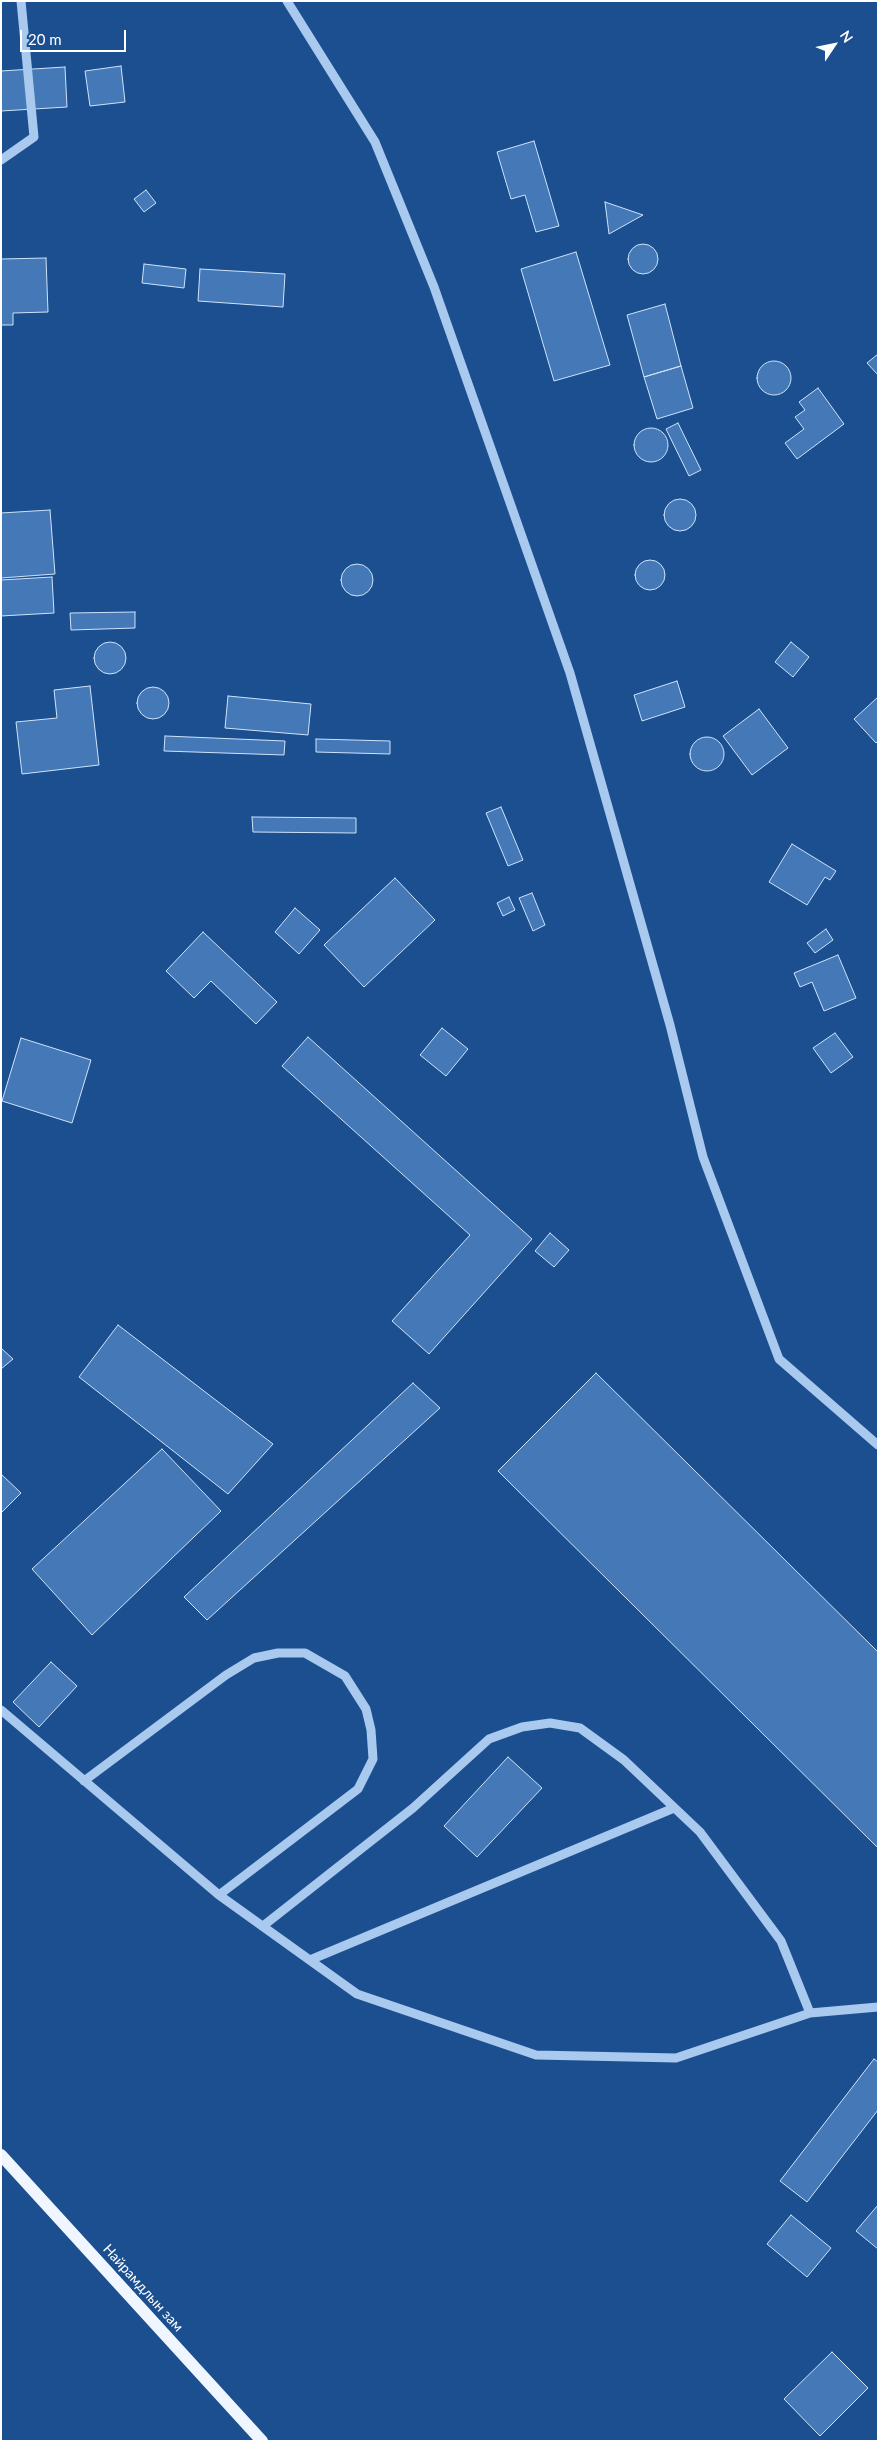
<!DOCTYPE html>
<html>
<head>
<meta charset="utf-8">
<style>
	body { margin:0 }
	#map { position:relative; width:879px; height:2442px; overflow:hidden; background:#1b4f8f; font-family:Lato,sans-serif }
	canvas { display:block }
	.frame { position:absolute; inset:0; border:2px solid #fff; pointer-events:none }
	.north { position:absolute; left:809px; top:20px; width:50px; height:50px; -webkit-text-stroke:4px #1b4f8f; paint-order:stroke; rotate:56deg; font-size:14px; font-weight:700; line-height:20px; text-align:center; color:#fff }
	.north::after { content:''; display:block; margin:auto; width:18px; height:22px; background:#fff; clip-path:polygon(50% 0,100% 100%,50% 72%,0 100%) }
	.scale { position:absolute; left:20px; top:30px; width:106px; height:22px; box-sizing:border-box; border:2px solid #fff; border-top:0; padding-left:6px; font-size:15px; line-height:18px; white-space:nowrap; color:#fff; -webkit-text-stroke:4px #1b4f8f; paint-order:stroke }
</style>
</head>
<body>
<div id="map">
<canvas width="879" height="2442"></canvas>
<div class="frame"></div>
<div class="north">N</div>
<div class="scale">20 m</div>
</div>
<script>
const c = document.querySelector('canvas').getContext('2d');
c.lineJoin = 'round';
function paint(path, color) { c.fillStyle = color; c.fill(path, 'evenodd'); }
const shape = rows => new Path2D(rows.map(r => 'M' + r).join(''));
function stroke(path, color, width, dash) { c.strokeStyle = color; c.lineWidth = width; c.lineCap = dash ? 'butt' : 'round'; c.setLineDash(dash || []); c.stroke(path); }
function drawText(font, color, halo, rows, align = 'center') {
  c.font = font + ' Lato,sans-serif'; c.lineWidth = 4.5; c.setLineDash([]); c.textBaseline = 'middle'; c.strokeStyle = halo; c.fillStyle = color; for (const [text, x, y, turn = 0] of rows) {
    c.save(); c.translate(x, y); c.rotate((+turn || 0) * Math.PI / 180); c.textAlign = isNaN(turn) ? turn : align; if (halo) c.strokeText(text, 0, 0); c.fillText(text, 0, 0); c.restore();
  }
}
const building = shape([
	[121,66,125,102,90,106,85,71,121,66],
	[65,67,67,107,1,111,1,71,65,67],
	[534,141,559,226,536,232,525,195,511,199,497,152,534,141],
	[146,190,156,203,144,212,134,199,146,190],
	[605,202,643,215,609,234,605,202],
	'628 259a15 15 0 1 1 30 0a15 15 0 1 1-30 0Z',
	[576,252,610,365,554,381,521,269,576,252],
	[46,258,48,312,13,313,13,325,1,325,1,259,46,258],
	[144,264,186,269,184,288,142,283,144,264],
	[200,269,285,274,283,307,198,301,200,269],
	[665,304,681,366,644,377,627,315,665,304],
	[878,354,878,375,867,363,878,354],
	'757 378a17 17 0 1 1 34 0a17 17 0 1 1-34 0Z',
	[681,366,693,408,657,419,644,377,681,366],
	[818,388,844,424,797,459,785,443,804,429,795,417,805,410,799,402,818,388],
	[678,423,701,470,689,476,666,429,678,423],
	'634 445a17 17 0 1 1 34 0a17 17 0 1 1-34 0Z',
	'664 515a16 16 0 1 1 32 0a16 16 0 1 1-32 0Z',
	[50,510,55,574,1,578,1,513,50,510],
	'635 575a15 15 0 1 1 30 0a15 15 0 1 1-30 0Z',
	'341 580a16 16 0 1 1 32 0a16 16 0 1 1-32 0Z',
	[52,577,54,613,1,616,1,580,52,577],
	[135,612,135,628,71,630,70,613,135,612],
	'94 658a16 16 0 1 1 32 0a16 16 0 1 1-32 0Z',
	[791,642,809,657,793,677,775,662,791,642],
	[677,681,685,707,642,721,634,695,677,681],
	[90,686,99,765,22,774,16,722,57,718,54,690,90,686],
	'137 703a16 16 0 1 1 32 0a16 16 0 1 1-32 0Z',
	[228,696,311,704,308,735,225,728,228,696],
	[878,697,878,741,876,743,854,719,878,697],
	[759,709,788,748,752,775,723,736,759,709],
	[165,736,285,741,284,755,164,751,165,736],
	'690 754a17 17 0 1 1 34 0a17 17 0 1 1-34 0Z',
	[316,739,390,741,390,754,316,752,316,739],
	[501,807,523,860,508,866,486,813,501,807],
	[252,817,356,818,356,833,253,832,252,817],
	[792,844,836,871,830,880,825,877,807,905,769,882,792,844],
	[395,878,435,920,364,987,324,945,395,878],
	[532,893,545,925,533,931,519,898,532,893],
	[509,897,515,910,503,916,497,903,509,897],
	[295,908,320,930,299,954,275,932,295,908],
	[826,929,833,940,815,953,807,943,826,929],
	[203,932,277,1002,256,1024,211,981,194,998,166,971,203,932],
	[838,955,856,998,824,1011,812,982,800,987,794,973,838,955],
	[442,1028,468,1049,446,1076,420,1055,442,1028],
	[835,1033,853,1057,831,1073,813,1048,835,1033],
	[308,1037,532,1239,429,1354,392,1321,470,1235,282,1066,308,1037],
	[21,1038,91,1060,72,1123,2,1101,21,1038],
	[550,1233,569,1250,554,1267,535,1251,550,1233],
	[118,1325,273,1444,228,1494,79,1377,118,1325],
	[1,1348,13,1359,1,1369,1,1348],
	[596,1373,878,1652,878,1848,498,1471,596,1373],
	[413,1383,440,1408,207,1620,184,1597,413,1383],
	[162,1449,221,1511,92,1635,32,1569,162,1449],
	[1,1474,21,1493,1,1513,1,1474],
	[51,1662,77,1686,39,1727,13,1702,51,1662],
	[508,1757,542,1788,477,1857,444,1826,508,1757],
	[874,2059,878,2062,878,2110,807,2202,780,2181,874,2059],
	[878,2205,878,2249,856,2231,878,2205],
	[791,2215,831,2248,807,2277,767,2244,791,2215],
	[832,2352,868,2388,820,2436,784,2399,832,2352]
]);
const minor = shape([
	[287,1,375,142,434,287,570,673,670,1025,703,1157,779,1359,878,1445],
	[1,160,34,137,21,1],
	[1,1710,219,1895,357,1994,536,2055,676,2058,810,2013,878,2007],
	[84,1781,226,1675,254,1658,278,1653,305,1653,345,1676,366,1709,371,1730,373,1759,358,1789,219,1895],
	[263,1926,413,1808,489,1739,522,1727,550,1723,580,1728,624,1760,700,1832,781,1941,810,2013],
	[310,1960,674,1808]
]);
const major = shape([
	[1,2155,262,2441]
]);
const streetNames = [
	["Найрамдлын зам",143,2288,48]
];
paint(building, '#4478b7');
stroke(building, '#cfe3fa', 1);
stroke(minor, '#a9c9ee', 9);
stroke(major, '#f0f6ff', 12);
drawText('14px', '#fff', '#1b4f8f', streetNames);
</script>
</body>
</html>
